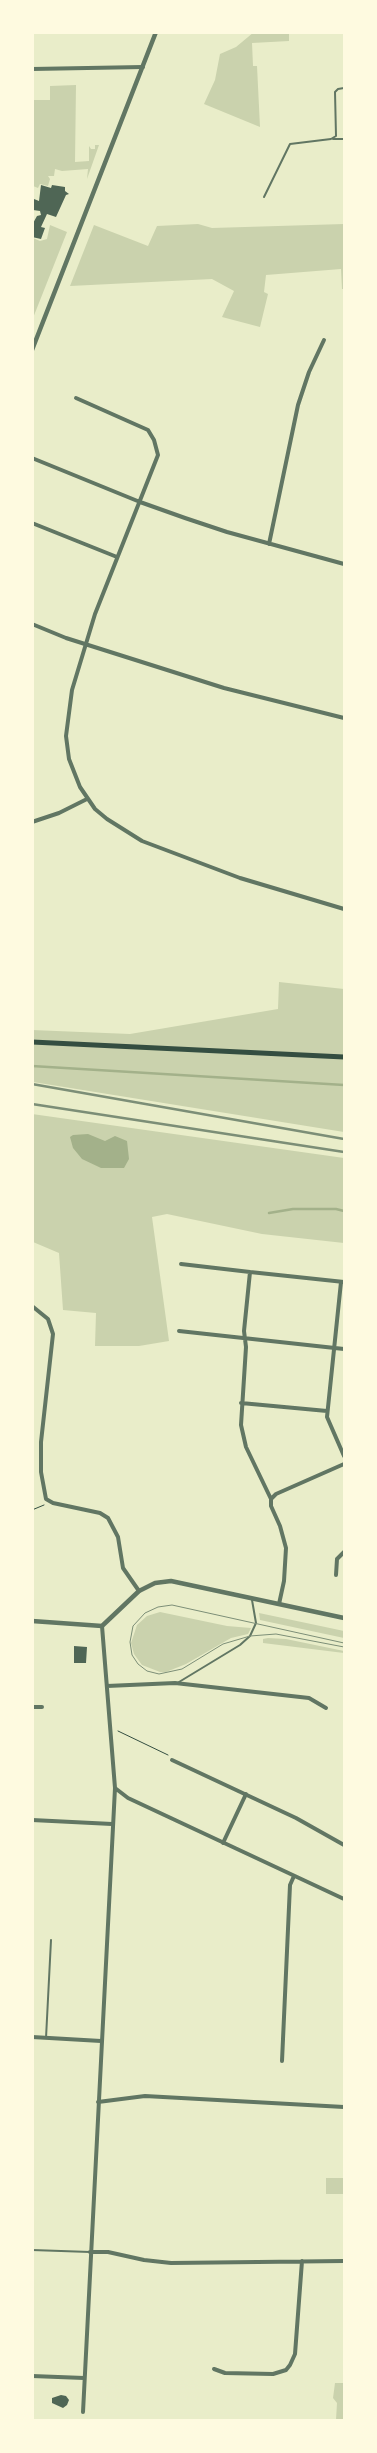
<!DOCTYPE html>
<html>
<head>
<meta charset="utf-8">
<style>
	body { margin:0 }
	#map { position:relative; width:377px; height:2453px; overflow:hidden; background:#e9edc9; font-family:"Golos Text",sans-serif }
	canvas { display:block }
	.frame { position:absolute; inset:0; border:34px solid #fefae0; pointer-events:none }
</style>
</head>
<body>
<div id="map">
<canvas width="377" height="2453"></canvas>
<div class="frame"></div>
</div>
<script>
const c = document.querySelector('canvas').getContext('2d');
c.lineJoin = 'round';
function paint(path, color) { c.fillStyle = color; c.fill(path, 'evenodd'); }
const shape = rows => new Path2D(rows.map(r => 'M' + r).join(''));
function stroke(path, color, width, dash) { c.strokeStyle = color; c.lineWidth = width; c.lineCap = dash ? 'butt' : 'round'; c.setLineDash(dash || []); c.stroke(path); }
const green = shape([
	[254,32,289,33,289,41,252,43,253,66,257,66,260,127,204,104,215,80,220,54,236,47],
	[76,85,75,162,89,161,89,146,91,149,95,149,95,145,99,145,87,179,88,169,62,171,55,169,54,176,48,176,50,179,48,186,40,184,38,188,33,186,33,100,50,100,50,86],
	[198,224,212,228,344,224,344,289,342,289,341,269,266,275,264,292,268,294,260,327,222,317,234,291,212,279,70,286,94,225,148,246,157,226],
	[50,225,67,232,33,318,33,238,40,241,47,239],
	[279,982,344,989,344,1132,33,1082,32,1030,130,1034,278,1009],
	[32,1114,344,1158,344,1243,262,1234,167,1214,152,1217,169,1341,139,1346,95,1346,96,1313,63,1310,59,1253,33,1242],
	[160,1612,227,1626,251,1628,248,1634,231,1638,186,1664,166,1672,160,1672,142,1665,134,1654,131,1643,137,1625,147,1616],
	[259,1613,344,1631,344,1638,260,1620],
	[268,1638,286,1639,344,1651,344,1653,263,1643,263,1639],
	[326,2178,344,2178,344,2194,326,2194],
	[335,2383,344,2383,343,2420,336,2420,337,2403,333,2398]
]);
const water = shape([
	[88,1134,105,1141,115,1136,127,1141,129,1159,124,1168,101,1168,82,1159,73,1148,70,1137,73,1135]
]);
const stream = shape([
	[32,1066,344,1085],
	[269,1213,293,1209,336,1209,344,1211]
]);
const building = shape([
	[41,185,51,188,52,185,65,187,65,191,69,194,66,195,56,217,47,214,41,227,45,228,41,239,32,237,32,225,37,216,41,215,40,211,33,210,34,199,39,201],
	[74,1646,87,1647,86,1663,74,1663],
	[61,2395,66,2396,69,2400,67,2405,63,2408,52,2403,52,2398]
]);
const path = shape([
	[32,1510,44,1505],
	[118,1731,168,1755]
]);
const service = shape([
	[333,139,344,139],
	[264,197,290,144,331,139,336,136,335,92,338,89,344,88],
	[179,1682,240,1645,250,1636,256,1623,252,1600],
	[46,2038,51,1940],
	[32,2250,90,2252]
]);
const minor = shape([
	[32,69,143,67],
	[76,398,148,430,154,440,158,455,95,614,72,690,66,736,69,759,80,787,95,809,107,819,142,841,240,878,344,909],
	[32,458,140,502,185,518,227,532,344,564],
	[32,523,117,557],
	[269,544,298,405,309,372,324,340],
	[32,624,66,638,224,688,344,718],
	[32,822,59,813,87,799],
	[181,1264,250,1272],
	[341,1282,327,1417,344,1456],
	[32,1306,48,1319,53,1334,41,1442,41,1472,46,1499,53,1503,100,1513,108,1518,118,1537,123,1568,139,1591],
	[179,1331,344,1349],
	[241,1403,327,1411],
	[271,1499,246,1447,241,1425,246,1347,244,1331,250,1272,344,1282],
	[336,1575,337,1559,344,1552],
	[279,1604,284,1581,286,1548,280,1526,271,1506,271,1499,276,1494,344,1464],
	[107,1686,175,1683,309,1698,326,1708],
	[32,1707,42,1707],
	[172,1760,296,1818,344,1845],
	[115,1788,128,1798,344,1899],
	[32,1820,112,1824],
	[223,1843,246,1794],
	[32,2037,101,2041],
	[282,2061,290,1885,294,1876],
	[98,2102,145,2096,344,2107],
	[90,2252,108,2252,144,2260,171,2263,344,2261],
	[214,2369,225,2373,273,2374,286,2370,290,2365,295,2354,302,2261],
	[32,2376,84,2378],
	[83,2412,115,1788,102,1626]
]);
const tertiary = shape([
	[32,350,156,32],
	[32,1621,102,1626,139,1591,155,1583,171,1581,344,1618]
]);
const secondary = shape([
	[32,1042,344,1057]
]);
const tram = shape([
	[344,1643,172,1605,158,1607,145,1613,133,1626,130,1642,132,1655,138,1664,147,1671,159,1674,182,1669,223,1644,250,1636,276,1634,344,1647]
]);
const rail = shape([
	[32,1084,344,1139],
	[32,1104,344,1152]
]);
paint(green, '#cad2ad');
paint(water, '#a3b18a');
stroke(stream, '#a3b18a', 2.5);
paint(building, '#4f6655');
stroke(path, '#344e41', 1);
stroke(service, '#617663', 2);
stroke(minor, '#617663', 4);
stroke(tertiary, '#617663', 4.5);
stroke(secondary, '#344e41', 5);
stroke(tram, '#7c8e77', 1);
stroke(rail, '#7c8e77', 2.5);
</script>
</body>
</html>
